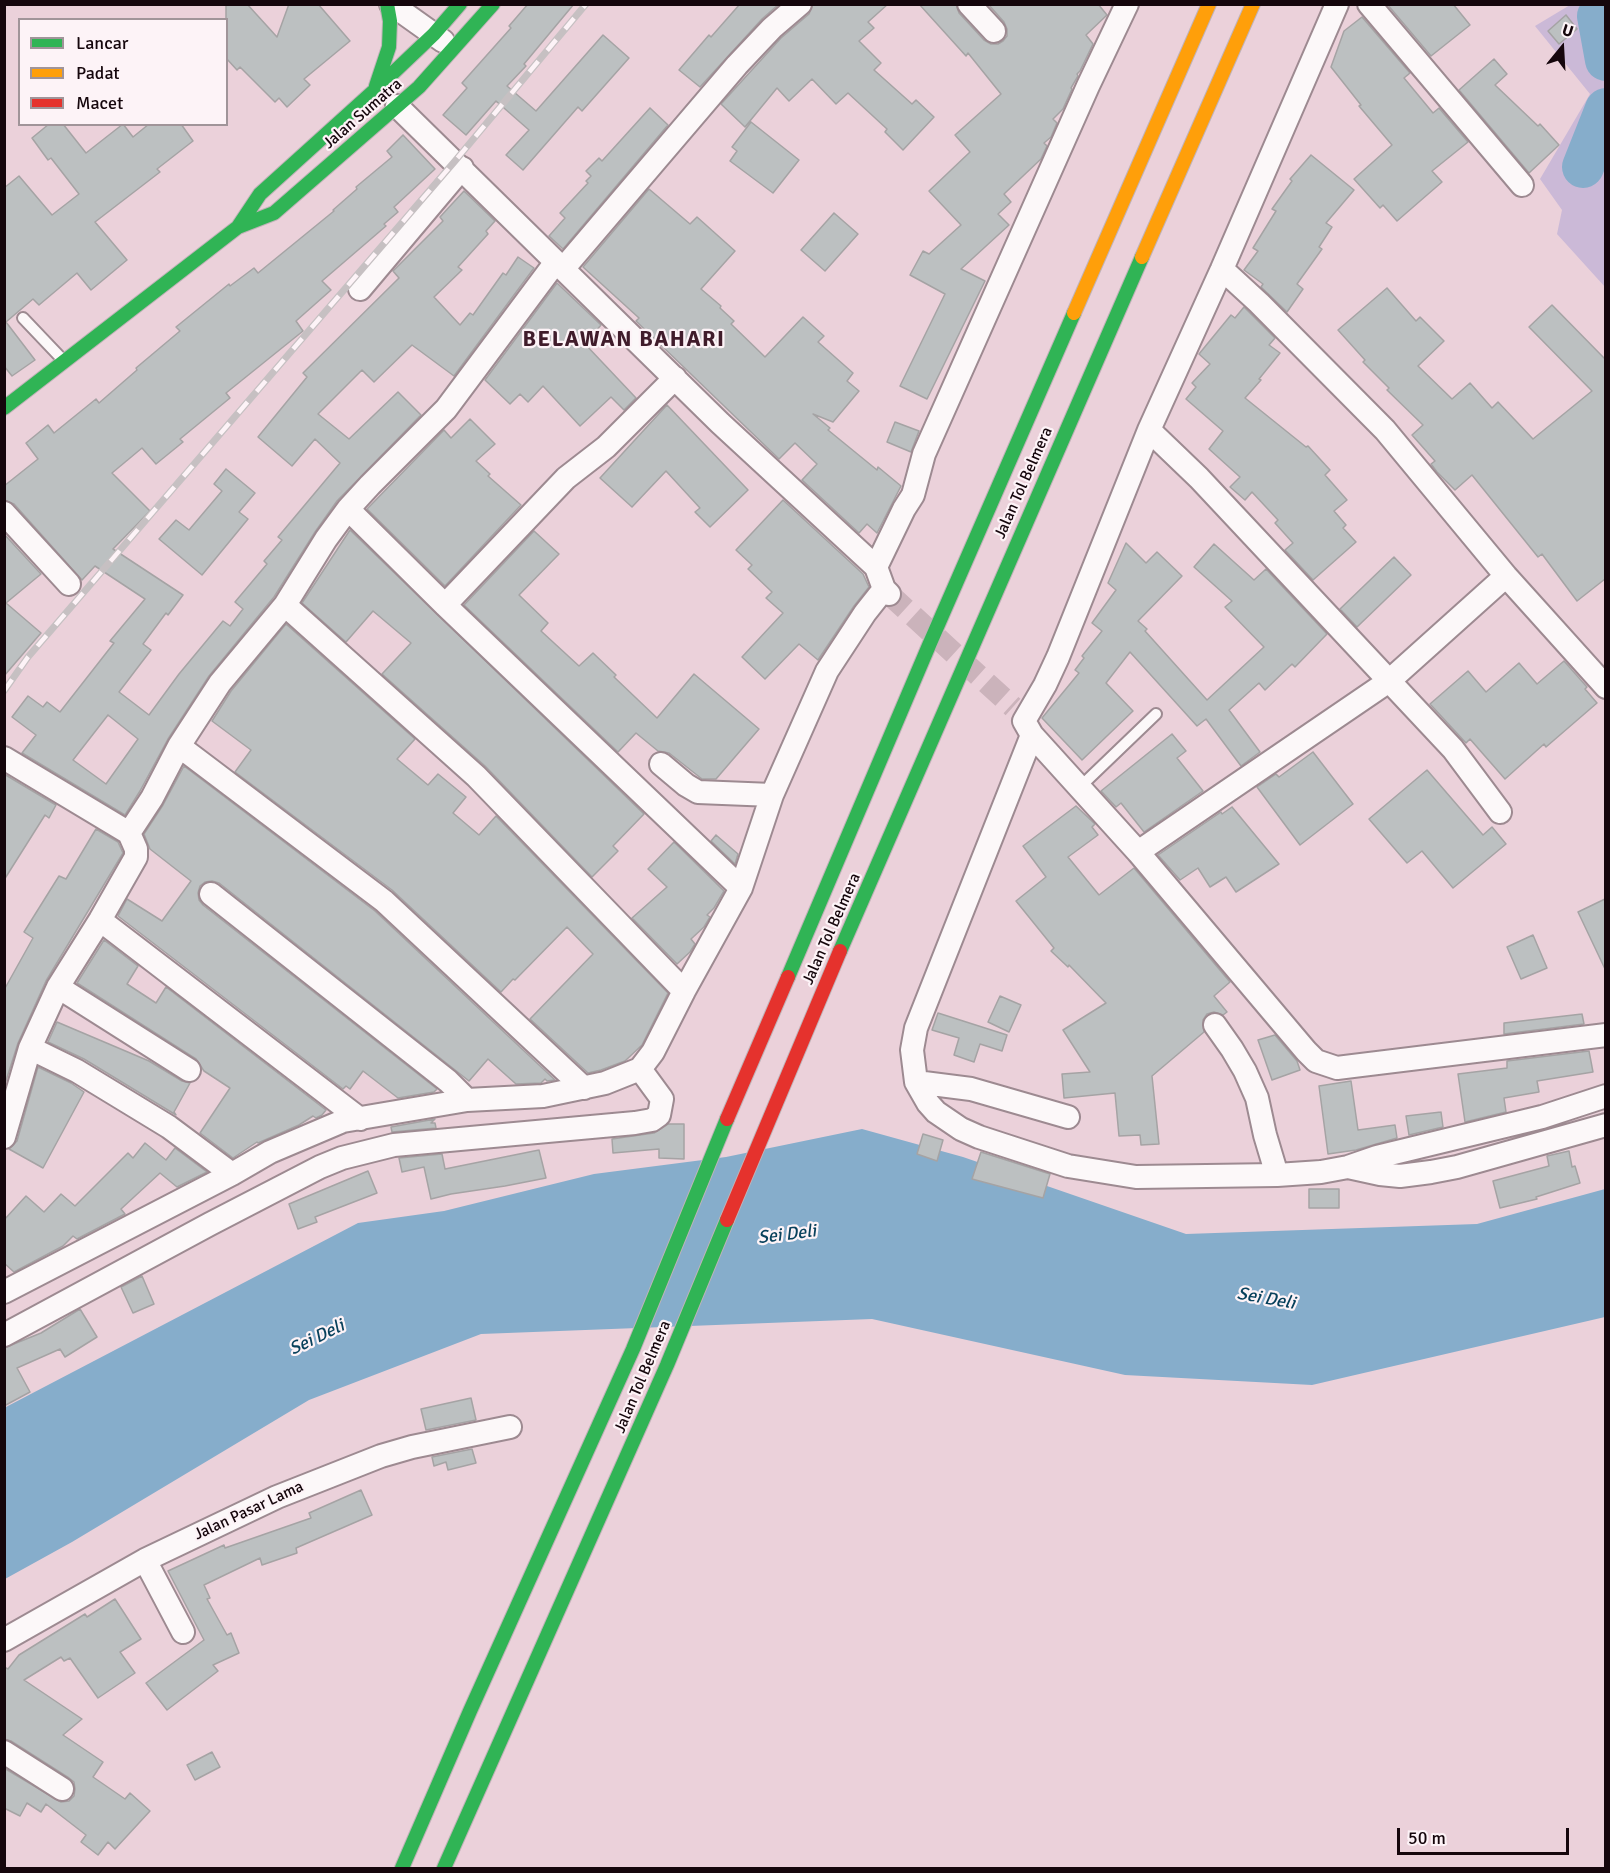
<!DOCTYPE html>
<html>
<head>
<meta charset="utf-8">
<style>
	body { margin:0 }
	#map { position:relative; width:1610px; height:1873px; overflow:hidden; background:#ebd1da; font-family:Signika,sans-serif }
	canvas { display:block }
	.frame { position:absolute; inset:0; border:6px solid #15060c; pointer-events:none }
	.legend { position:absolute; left:18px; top:18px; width:210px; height:108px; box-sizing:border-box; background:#fdf3f7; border:2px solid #a09499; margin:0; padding:8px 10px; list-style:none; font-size:18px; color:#15060c }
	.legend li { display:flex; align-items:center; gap:12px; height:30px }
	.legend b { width:30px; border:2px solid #a09499 }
	.north { position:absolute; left:1532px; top:18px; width:60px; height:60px; -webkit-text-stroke:4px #fdf3f7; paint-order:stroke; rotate:18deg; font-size:16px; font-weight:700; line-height:24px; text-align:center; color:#15060c }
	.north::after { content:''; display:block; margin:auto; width:21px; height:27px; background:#15060c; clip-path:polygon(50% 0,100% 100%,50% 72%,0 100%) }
	.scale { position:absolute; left:1397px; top:1828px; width:172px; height:27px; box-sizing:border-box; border:3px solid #15060c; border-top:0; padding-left:8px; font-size:18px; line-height:21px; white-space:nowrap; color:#15060c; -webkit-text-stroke:4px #fdf3f7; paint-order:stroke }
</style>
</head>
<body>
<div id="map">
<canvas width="1610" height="1873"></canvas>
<div class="frame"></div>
<ul class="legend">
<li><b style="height:8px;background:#30b455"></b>Lancar</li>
<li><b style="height:8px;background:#ff9f0a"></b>Padat</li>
<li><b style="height:8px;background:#e5322d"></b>Macet</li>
</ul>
<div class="north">U</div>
<div class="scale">50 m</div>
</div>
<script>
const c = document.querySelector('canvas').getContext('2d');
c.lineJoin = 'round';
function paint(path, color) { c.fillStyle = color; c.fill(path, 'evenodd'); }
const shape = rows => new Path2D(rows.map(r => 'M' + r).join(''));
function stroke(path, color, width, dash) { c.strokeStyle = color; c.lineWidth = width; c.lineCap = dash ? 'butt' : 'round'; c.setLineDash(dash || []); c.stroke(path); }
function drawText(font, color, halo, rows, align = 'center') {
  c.font = font + ' Signika,sans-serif'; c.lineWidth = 4.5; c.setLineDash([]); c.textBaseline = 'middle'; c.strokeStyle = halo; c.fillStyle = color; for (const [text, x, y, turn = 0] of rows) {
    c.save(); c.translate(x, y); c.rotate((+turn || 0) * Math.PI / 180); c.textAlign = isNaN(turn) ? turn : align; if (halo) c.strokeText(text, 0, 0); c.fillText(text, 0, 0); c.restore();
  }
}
const green = shape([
	[1570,5,1605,5,1605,287,1557,234,1562,210,1540,179,1590,94,1535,26]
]);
const water = shape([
	[862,1129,963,1157,1186,1234,1477,1224,1605,1189,1605,1317,1312,1385,1125,1375,872,1319,481,1334,309,1400,72,1542,5,1579,4,1408,358,1223,444,1211,594,1174,726,1157]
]);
const river = shape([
	[1606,11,1598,16,1606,60],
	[1583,167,1606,109]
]);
const building = shape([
	[226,4,247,4,277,37,289,4,318,4,350,41,304,79,310,85,287,107,279,98,275,102,240,67,237,70,226,58,226,4],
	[528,4,574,4,524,64,526,66,507,86,536,111,603,35,629,58,582,111,578,107,523,170,506,155,529,130,496,101,466,135,443,115,467,88,462,83,511,28,509,26,528,4],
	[740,4,779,4,762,19,700,87,679,70,709,35,711,37,740,4],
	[813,4,888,4,868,22,874,28,859,41,881,63,874,70,912,104,916,100,934,117,903,150,885,132,887,129,848,93,836,104,812,79,789,101,777,88,745,127,721,104,781,38,809,14,813,4],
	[919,4,956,4,959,13,984,40,991,44,998,44,1003,41,1007,36,1007,29,1004,22,988,4,1098,4,1107,15,1086,35,1093,44,1080,71,1077,74,1078,76,1071,88,1072,89,1063,109,1053,119,1057,123,1051,137,1044,143,1047,146,1041,159,1004,194,1011,202,998,214,1009,225,961,269,985,281,927,399,900,386,945,294,910,275,923,251,929,254,961,225,929,191,970,152,955,135,1001,94,968,53,966,56,919,4],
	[1387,4,1453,4,1470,25,1431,56,1387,4],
	[1566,15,1577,29,1559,44,1548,31,1566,15],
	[1362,17,1410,73,1404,78,1433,113,1439,108,1468,142,1432,171,1442,182,1397,221,1383,205,1380,208,1354,179,1392,145,1359,106,1361,105,1331,67,1344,31,1362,17],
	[1494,59,1507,74,1495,85,1538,126,1540,124,1559,145,1529,173,1459,90,1494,59],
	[650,108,668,125,563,249,549,236,565,218,560,213,588,183,586,181,591,176,586,171,599,158,602,161,650,108],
	[751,122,799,160,773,193,730,161,737,151,732,147,751,122],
	[49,124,63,124,86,153,123,124,133,137,149,124,181,124,193,141,157,169,160,172,95,222,127,260,91,290,77,273,39,305,33,299,6,322,35,360,12,376,4,366,4,188,19,176,52,215,79,194,51,158,48,160,32,138,49,124],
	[403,135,435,169,394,207,398,212,384,224,386,226,322,281,331,290,296,321,303,331,226,393,230,398,180,439,183,442,156,464,142,448,112,473,150,511,113,549,183,595,168,615,166,613,143,644,151,650,119,692,149,715,179,674,223,621,230,626,243,609,235,602,267,564,264,561,282,540,278,537,340,463,315,439,292,466,258,437,307,377,303,373,399,278,393,271,443,221,440,217,464,191,495,221,486,231,488,234,458,267,462,270,434,297,460,325,470,313,473,315,503,273,506,275,518,257,534,268,454,376,412,345,374,382,362,370,318,414,349,439,398,392,421,415,337,501,315,532,274,597,209,676,168,739,140,791,125,815,22,753,36,735,12,717,28,696,43,707,47,702,60,712,114,643,110,641,145,599,95,566,82,580,14,504,4,500,4,486,38,459,26,443,48,425,54,433,96,399,99,403,137,370,136,368,180,331,176,327,229,284,230,286,254,268,258,273,334,211,333,210,357,189,356,187,392,157,387,151,403,135],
	[108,715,138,739,106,784,73,760,108,715],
	[1311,155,1354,190,1326,223,1332,227,1319,247,1322,249,1297,284,1303,289,1287,312,1261,287,1263,284,1244,270,1258,251,1253,248,1276,211,1272,209,1292,181,1290,179,1311,155],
	[649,189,690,224,697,217,735,251,701,289,721,306,720,308,734,321,731,324,765,357,803,317,824,336,818,342,853,373,847,381,859,391,833,422,813,414,830,428,828,430,877,470,878,467,901,486,877,533,867,524,859,533,802,480,817,464,795,443,779,459,636,321,639,318,583,267,649,189],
	[834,213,858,234,825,271,801,250,834,213],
	[557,283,601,325,585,344,636,398,624,410,611,397,580,426,543,386,528,402,520,394,510,404,485,380,557,283],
	[1387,288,1416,321,1420,317,1444,341,1418,366,1452,399,1470,383,1492,408,1498,402,1533,439,1592,391,1529,327,1552,305,1605,359,1605,579,1577,601,1542,554,1538,557,1472,475,1455,490,1437,472,1431,464,1435,461,1412,435,1423,425,1387,390,1389,388,1363,362,1365,360,1338,330,1387,288],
	[1244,307,1275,338,1269,345,1280,353,1259,379,1261,380,1245,398,1306,447,1308,446,1330,470,1325,475,1347,500,1334,511,1346,525,1343,528,1356,542,1313,580,1285,550,1293,543,1275,523,1278,520,1252,492,1245,500,1230,487,1240,477,1209,449,1223,431,1186,399,1196,387,1192,383,1210,364,1199,354,1231,315,1235,318,1244,307],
	[667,405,748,490,710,527,695,512,700,508,666,471,632,507,600,478,667,405],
	[470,419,495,444,476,461,490,474,488,476,521,505,445,586,367,509,444,430,451,438,470,419],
	[895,422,919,431,911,452,887,442,895,422],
	[226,469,255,493,239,512,248,519,202,575,159,539,176,520,189,530,222,491,214,484,226,469],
	[783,500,863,574,869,587,854,606,818,660,799,644,765,679,742,657,783,613,766,598,772,592,748,569,752,565,736,550,783,500],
	[350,530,644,814,613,846,618,851,592,877,485,766,382,674,411,643,373,611,346,642,302,603,350,530],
	[534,531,559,554,519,595,548,623,541,631,579,666,593,653,616,675,614,677,657,718,694,674,759,729,716,779,702,779,669,753,658,751,636,733,618,752,464,605,534,531],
	[4,534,41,574,6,603,41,633,4,676,4,534],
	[1126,543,1146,563,1157,552,1182,576,1138,621,1147,629,1145,631,1207,700,1264,647,1225,607,1232,601,1194,567,1214,544,1254,580,1266,569,1327,634,1295,667,1292,664,1265,690,1259,683,1229,710,1260,752,1241,766,1206,719,1197,726,1130,652,1106,683,1133,711,1082,760,1042,718,1079,673,1075,670,1084,658,1082,656,1102,631,1092,623,1116,590,1108,583,1126,543],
	[1394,557,1411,575,1357,627,1340,609,1394,557],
	[286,624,415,739,397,759,428,785,438,774,466,797,453,813,479,835,496,816,668,993,642,1045,625,1061,601,1070,588,1073,530,1019,593,954,567,927,515,980,513,979,501,992,392,890,235,772,251,750,212,721,231,691,286,624],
	[1564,661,1587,687,1585,689,1597,703,1546,747,1544,744,1505,779,1470,739,1466,743,1430,704,1468,671,1486,692,1519,663,1537,684,1564,661],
	[1172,734,1186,751,1177,758,1203,791,1144,832,1121,803,1116,807,1101,791,1172,734],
	[1313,752,1353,804,1300,845,1257,787,1276,774,1279,777,1313,752],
	[184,766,375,911,555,1080,547,1081,545,1079,541,1083,516,1084,488,1059,469,1081,219,883,212,881,205,882,200,886,198,893,199,900,203,905,437,1089,434,1092,398,1098,363,1071,350,1089,346,1086,343,1089,118,916,127,899,162,921,191,881,150,849,144,834,163,805,184,766],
	[1427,770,1483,835,1492,827,1506,844,1453,888,1422,851,1407,863,1369,819,1427,770],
	[4,774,56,805,49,818,45,815,4,880,4,774],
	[1076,806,1095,824,1092,827,1098,835,1068,857,1099,895,1134,868,1230,982,1214,996,1227,1012,1223,1015,1214,1012,1207,1014,1203,1020,1204,1032,1152,1076,1159,1144,1141,1145,1140,1135,1119,1136,1115,1093,1064,1098,1062,1074,1090,1072,1063,1030,1106,1003,1069,965,1068,967,1051,951,1054,948,1016,901,1046,877,1023,846,1076,806],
	[1232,807,1279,864,1236,892,1226,877,1210,887,1198,868,1180,880,1158,855,1221,812,1222,814,1232,807],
	[96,829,118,842,123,853,46,981,18,1043,4,1087,4,990,33,938,24,932,59,876,66,879,96,829],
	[716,835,738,854,735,864,711,841,716,835],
	[674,842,724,891,714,908,707,915,710,917,704,927,691,939,695,944,690,952,677,964,632,918,667,887,648,869,674,842],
	[1605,899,1605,969,1578,912,1605,899],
	[1533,935,1547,968,1521,979,1507,947,1533,935],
	[104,940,138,966,127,984,156,1003,166,987,326,1110,322,1115,316,1118,313,1116,299,1125,258,1143,257,1142,233,1158,200,1133,230,1088,204,1071,196,1059,77,983,104,940],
	[1000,996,1021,1005,1009,1032,988,1022,1000,996],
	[938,1013,1007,1035,1002,1051,980,1044,974,1062,954,1055,959,1038,932,1030,938,1013],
	[1582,1014,1584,1024,1504,1034,1504,1023,1582,1014],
	[57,1022,149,1061,182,1081,190,1083,174,1112,176,1115,84,1059,48,1042,57,1022],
	[1275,1035,1297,1061,1300,1070,1272,1080,1258,1040,1275,1035],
	[1589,1051,1593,1072,1537,1081,1539,1092,1504,1098,1506,1112,1465,1122,1458,1074,1507,1068,1507,1061,1589,1051],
	[38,1067,71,1083,84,1092,43,1168,9,1149,17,1141,38,1067],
	[1351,1081,1358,1130,1395,1125,1397,1138,1356,1150,1328,1154,1319,1086,1351,1081],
	[1441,1112,1443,1127,1409,1135,1406,1116,1441,1112],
	[435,1119,431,1123,435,1123,436,1128,392,1132,391,1127,435,1119],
	[668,1124,684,1124,684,1159,659,1158,659,1149,613,1153,612,1139,654,1133,668,1124],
	[923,1134,943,1140,937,1161,917,1154,923,1134],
	[145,1143,166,1160,175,1148,207,1172,177,1187,160,1173,121,1209,125,1214,77,1239,73,1236,63,1246,14,1272,4,1263,4,1220,26,1196,44,1212,61,1194,75,1206,128,1153,133,1158,145,1143],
	[539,1150,546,1178,505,1186,451,1194,431,1199,424,1167,402,1172,399,1158,442,1154,445,1169,539,1150],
	[1569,1151,1572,1167,1575,1166,1580,1183,1536,1197,1537,1199,1500,1208,1493,1181,1549,1166,1547,1156,1569,1151],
	[981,1152,1050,1174,1043,1198,972,1179,981,1152],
	[368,1171,377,1193,315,1217,317,1222,298,1229,289,1204,368,1171],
	[1309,1189,1339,1189,1339,1208,1309,1208,1309,1189],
	[142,1276,154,1304,133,1313,121,1287,142,1276],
	[80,1309,97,1337,65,1357,60,1349,17,1368,30,1392,4,1406,4,1348,41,1333,80,1309],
	[471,1398,476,1420,426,1430,421,1409,471,1398],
	[472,1449,476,1463,448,1470,446,1462,434,1466,432,1457,472,1449],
	[361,1490,372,1515,296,1548,297,1553,262,1565,260,1558,204,1585,210,1598,207,1599,227,1635,231,1633,239,1653,213,1665,218,1671,167,1710,146,1683,204,1640,168,1571,224,1545,225,1548,311,1518,309,1513,361,1490],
	[115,1599,141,1639,120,1652,135,1673,98,1698,70,1658,64,1661,61,1657,24,1680,82,1719,63,1735,103,1762,93,1777,125,1799,130,1793,150,1811,115,1849,108,1842,98,1855,81,1842,86,1835,46,1804,41,1812,27,1803,20,1816,4,1808,4,1768,61,1802,69,1801,74,1796,75,1789,74,1782,69,1778,11,1741,4,1739,4,1667,8,1669,19,1655,85,1614,87,1617,115,1599],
	[212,1752,220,1767,195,1780,187,1765,212,1752]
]);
const streetTunnel = shape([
	[889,594,1013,707]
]);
const lane = shape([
	[23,318,62,359],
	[1079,788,1156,714]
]);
const street = shape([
	[391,4,443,41],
	[969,4,994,31],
	[1337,4,1222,269,1149,430,1058,657,1045,685,1024,721,1032,735,916,1028,912,1050,916,1082,928,1103,936,1112,961,1129,979,1137,1068,1166,1136,1177,1277,1175,1321,1172,1348,1167,1377,1157,1542,1117,1606,1096],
	[1369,4,1522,185],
	[397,106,720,423,876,567,884,589,889,594],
	[563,269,737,65,772,28,800,4],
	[1222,269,1259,303,1385,430,1506,576,1606,687],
	[360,289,462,168],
	[1149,430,1199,478,1453,749,1500,812],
	[348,509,445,605,741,888],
	[4,513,69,584],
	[876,567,904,509,913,495,924,454,1088,86,1127,4],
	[285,605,476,776,684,991],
	[445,605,566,478,606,447,675,378],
	[1032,735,1138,852,1306,1051,1316,1061,1337,1068,1353,1066,1606,1035],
	[179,746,384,901,584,1088],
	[4,758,129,833,152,798,179,746,220,683,285,605,326,539,348,509,370,485,446,409,555,263],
	[661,764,686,785,698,792,772,795],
	[1138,852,1389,681,1506,576],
	[211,894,448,1081,467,1100],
	[100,920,360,1119],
	[58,987,189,1070],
	[1215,1025,1232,1049,1245,1071,1257,1098,1265,1135,1277,1175],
	[30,1048,77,1071,169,1127,232,1174],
	[916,1082,971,1089,1068,1117],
	[4,1137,30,1048,58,987,100,920,136,857,136,849,129,833],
	[1348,1167,1380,1174,1400,1176,1431,1172,1457,1167,1606,1125],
	[4,1292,232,1174,270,1152,343,1121,467,1100,543,1096,605,1083,640,1069,653,1052,684,991,741,888,772,795,827,671,865,613,884,589],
	[4,1335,210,1224,320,1167,342,1158,394,1145,635,1123,652,1120,659,1115,662,1099,640,1069],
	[145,1560,183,1632],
	[4,1640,145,1560,277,1497,381,1456,412,1447,510,1427],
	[4,1752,62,1789]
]);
const fast = shape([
	[376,86,389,47,390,21,387,4],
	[238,227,260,194,374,91,434,34,460,4],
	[4,408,238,227,274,213,419,87,493,4],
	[840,951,1142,257],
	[788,977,930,643,1074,313],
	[402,1868,470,1711,633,1349,727,1119],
	[444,1868,667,1365,727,1220]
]);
const slow = shape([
	[1142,257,1253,4],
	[1074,313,1209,4]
]);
const jam = shape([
	[727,1119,788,977],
	[727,1220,840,951]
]);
const rail = shape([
	[4,691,28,657,455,161,586,4]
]);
const streetNames = [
	["Jalan Sumatra",363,114,-41],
	["Jalan Tol Belmera",1024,483,-66],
	["Jalan Tol Belmera",832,929,-66],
	["Jalan Tol Belmera",643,1377,-67],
	["Jalan Pasar Lama",249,1511,-25]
];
const waterNames = [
	["Sei Deli",787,1235,-7],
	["Sei Deli",1266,1299,10],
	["Sei Deli",317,1338,-26]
];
const districtNames = [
	["BELAWAN BAHARI",624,340]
];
paint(green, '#cbb9d7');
paint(water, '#86adcb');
stroke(river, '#86adcb', 42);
paint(building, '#bcc0c1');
stroke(building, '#a5a3a4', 1.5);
stroke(streetTunnel, '#cbb3bb', 22, [22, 11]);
stroke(lane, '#9d8a91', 14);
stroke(street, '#9d8a91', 26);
stroke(fast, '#c0b3b8', 16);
stroke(slow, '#c0b3b8', 16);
stroke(jam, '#c0b3b8', 16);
stroke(lane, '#fcf8f9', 10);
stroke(street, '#fcf8f9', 22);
stroke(fast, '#30b455', 14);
stroke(slow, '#ff9f0a', 14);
stroke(jam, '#e5322d', 14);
stroke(rail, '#c6c0c2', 7);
stroke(rail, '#fdf3f7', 4.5, [14]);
drawText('16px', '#15060c', '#fdf3f7', streetNames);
drawText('italic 18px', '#08415c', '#fdf3f7', waterNames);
c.letterSpacing = '1.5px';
drawText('bold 22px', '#401c2b', '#fdf3f7', districtNames);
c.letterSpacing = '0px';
</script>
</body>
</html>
